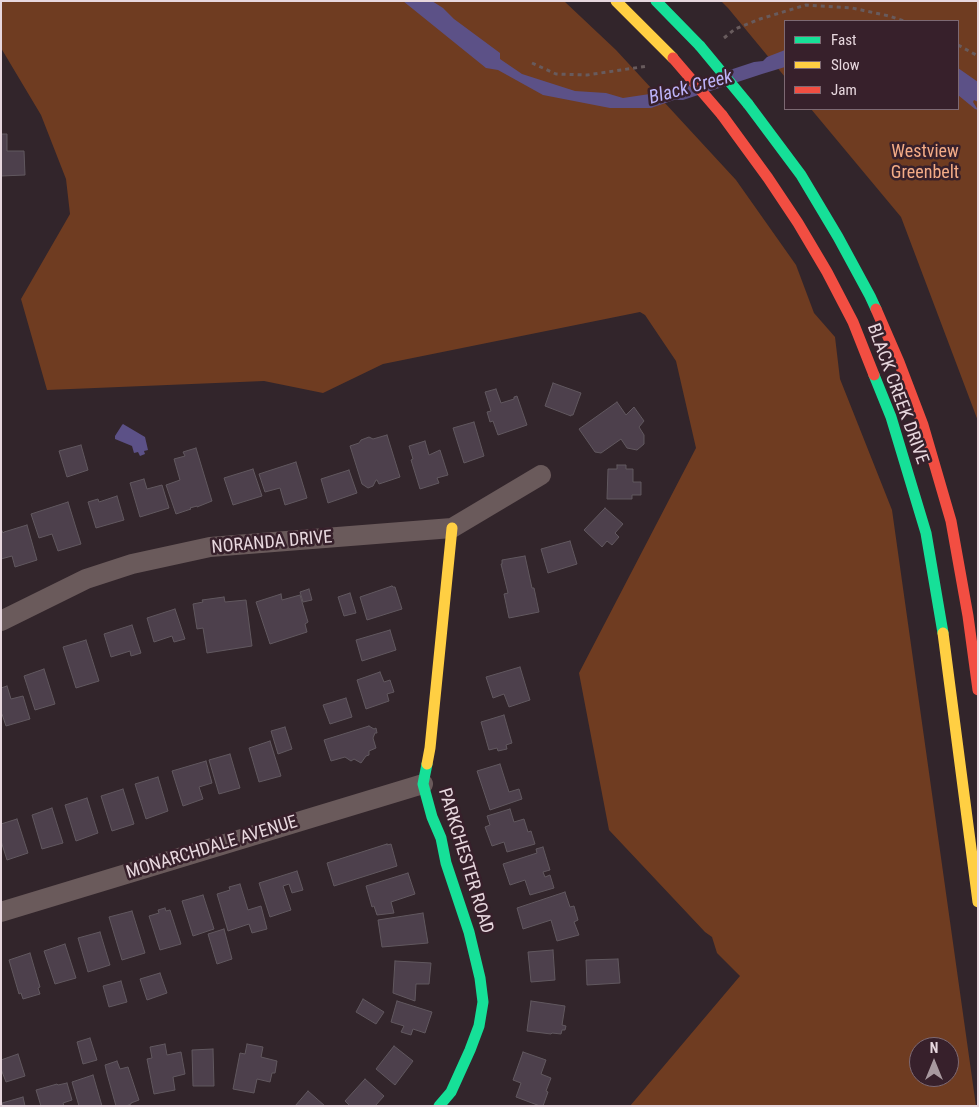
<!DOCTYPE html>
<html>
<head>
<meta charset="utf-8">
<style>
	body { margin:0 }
	#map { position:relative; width:979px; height:1107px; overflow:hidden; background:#32252b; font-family:"Roboto Condensed",sans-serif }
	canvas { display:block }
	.frame { position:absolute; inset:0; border:2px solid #e7d7de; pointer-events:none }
	.legend { position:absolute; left:784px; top:20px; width:175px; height:90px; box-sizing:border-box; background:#37202b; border:1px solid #7d6973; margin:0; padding:6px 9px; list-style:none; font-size:15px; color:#e7d7de }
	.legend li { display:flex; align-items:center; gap:10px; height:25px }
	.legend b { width:25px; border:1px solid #7d6973 }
	.north { position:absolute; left:909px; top:1037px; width:50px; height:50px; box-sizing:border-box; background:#37202b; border:1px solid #7d6973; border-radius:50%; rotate:0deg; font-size:14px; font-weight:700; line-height:20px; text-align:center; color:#e7d7de }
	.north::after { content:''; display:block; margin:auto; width:18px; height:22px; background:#a8999f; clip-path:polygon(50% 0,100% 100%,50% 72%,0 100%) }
</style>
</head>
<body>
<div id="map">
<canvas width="979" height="1107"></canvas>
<div class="frame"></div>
<ul class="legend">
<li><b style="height:6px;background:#16e098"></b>Fast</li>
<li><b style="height:6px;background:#ffcf43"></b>Slow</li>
<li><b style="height:6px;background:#f24e42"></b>Jam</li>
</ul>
<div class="north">N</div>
</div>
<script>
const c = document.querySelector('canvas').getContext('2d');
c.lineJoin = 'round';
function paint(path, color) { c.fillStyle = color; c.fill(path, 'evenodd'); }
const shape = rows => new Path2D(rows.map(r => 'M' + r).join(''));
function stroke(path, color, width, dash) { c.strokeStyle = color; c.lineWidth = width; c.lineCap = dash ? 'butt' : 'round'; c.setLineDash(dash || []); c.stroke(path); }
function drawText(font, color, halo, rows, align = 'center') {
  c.font = font + ' "Roboto Condensed",sans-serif'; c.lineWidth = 5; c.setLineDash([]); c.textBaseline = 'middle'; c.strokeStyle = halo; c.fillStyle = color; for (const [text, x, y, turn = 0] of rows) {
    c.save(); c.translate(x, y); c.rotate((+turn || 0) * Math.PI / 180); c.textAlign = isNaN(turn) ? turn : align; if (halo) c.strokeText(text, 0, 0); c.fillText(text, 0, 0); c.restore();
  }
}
const green = shape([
	[1,1,564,1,616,50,736,180,796,265,814,313,835,337,840,379,892,510,976,1106,630,1106,740,976,717,953,712,937,705,932,609,830,579,673,696,448,676,361,645,315,640,312,383,364,323,393,264,381,47,390,21,299,70,214,66,179,41,115,1,48],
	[919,1047,949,1047,949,1077,919,1077],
	[721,1,978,1,978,421,901,217,811,109,958,109,958,21,785,21,785,77,728,8]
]);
const water = shape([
	[403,1,432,1,443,8,454,19,500,53,500,59,522,74,575,91,606,93,623,98,663,92,754,62,763,61,767,57,785,50,785,67,762,74,683,100,674,100,651,108,610,108,543,95,498,70,486,68],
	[958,68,978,82,978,102,974,100,973,102,978,110,975,109,958,95],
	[123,424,145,437,148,450,144,451,145,454,140,456,138,452,134,453,132,446,115,439,115,436,122,425]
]);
const building = shape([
	[1,134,7,134,7,151,24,151,25,175,1,176,1,134],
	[553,383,581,393,573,415,571,415,571,416,545,406,553,383],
	[496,389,501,403,514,399,514,397,517,396,527,425,498,435,493,421,490,422,487,412,491,411,485,392,496,389],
	[617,402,626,415,634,407,644,421,639,427,644,435,644,444,637,450,627,448,621,439,601,453,595,452,579,429,617,402],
	[474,422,484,456,464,463,453,428,474,422],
	[387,435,400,477,379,484,377,480,376,480,373,486,368,488,362,484,350,446,359,443,361,440,369,437,373,439,387,435],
	[425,441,429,455,440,450,448,475,437,478,439,483,420,489,411,460,413,459,409,446,425,441],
	[81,445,88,470,67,477,59,451,81,445],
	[196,448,212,501,197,507,197,506,190,508,191,509,176,514,166,485,180,480,174,459,185,456,183,452,196,448],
	[296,462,307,498,285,505,280,488,265,492,259,474,296,462],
	[617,465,626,465,626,469,633,469,633,482,641,482,641,495,632,495,632,499,607,499,608,469,617,469,617,465],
	[253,469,262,496,233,505,224,478,253,469],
	[349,470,357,493,328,503,321,479,349,470],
	[144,479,147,489,162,485,169,508,140,517,130,483,144,479],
	[117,496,124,520,96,528,88,502,98,499,99,502,117,496],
	[68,502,81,544,58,551,52,534,39,538,31,514,68,502],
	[605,508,623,524,615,533,619,537,612,545,607,541,602,547,584,530,605,508],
	[27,525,37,560,15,567,12,556,1,559,1,529,3,533,4,532,27,525],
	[570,541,577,564,548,573,541,549,570,541],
	[525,556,532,588,534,588,539,612,509,618,504,594,508,593,501,564,502,564,502,560,525,556],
	[392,586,393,587,395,587,402,609,367,620,360,597,392,586],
	[309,589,312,600,303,602,300,592,309,589],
	[350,593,356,613,344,616,338,597,350,593],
	[281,594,282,600,300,595,308,622,305,624,307,632,270,644,256,602,281,594],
	[224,597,225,602,246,600,252,646,207,653,203,628,197,629,193,604,203,602,202,600,224,597],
	[175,609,185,639,174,642,172,636,154,642,147,618,175,609],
	[132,625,141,653,131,656,130,651,111,657,104,634,132,625],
	[390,630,396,650,362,661,356,640,390,630],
	[86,640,99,681,76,688,63,647,86,640],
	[520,667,530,700,509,707,504,694,493,698,486,677,520,667],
	[44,669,55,704,35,710,24,676,44,669],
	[380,672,384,682,390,680,394,692,387,694,389,701,366,709,357,680,380,672],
	[7,686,11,699,23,696,30,719,6,726,2,714,1,714,1,688,7,686],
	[346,698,352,717,330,724,323,705,346,698],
	[504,715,512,743,506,745,507,749,498,751,497,748,489,750,481,722,504,715],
	[369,726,374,729,376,728,377,733,375,733,373,738,376,748,369,751,369,755,366,756,361,763,354,759,351,761,345,757,331,761,324,740,369,726],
	[285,727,292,749,278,754,271,731,285,727],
	[270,741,281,776,259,782,249,748,270,741],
	[230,754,240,788,219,794,209,760,230,754],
	[206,761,212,783,199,787,203,799,183,806,172,771,206,761],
	[500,764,509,792,519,789,522,799,490,810,477,771,500,764],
	[158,777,168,811,146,819,135,784,158,777],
	[123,789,134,824,112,831,101,796,123,789],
	[87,798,98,833,76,841,65,805,87,798],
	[52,808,63,843,42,849,32,815,52,808],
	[510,809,514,822,524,819,528,832,531,831,535,844,507,852,504,842,492,846,485,827,490,825,487,816,510,809],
	[17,819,28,853,7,860,1,841,1,824,17,819],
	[387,844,387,845,391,844,397,866,334,886,327,863,387,844],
	[543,847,550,870,543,872,545,877,550,875,554,888,530,895,525,880,510,885,503,864,537,853,536,849,543,847],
	[297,871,303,890,292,893,289,884,283,886,291,910,270,917,259,883,297,871],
	[408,873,415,894,391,902,394,913,377,915,374,906,372,907,366,886,408,873],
	[240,884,248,910,261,906,267,929,252,933,249,924,228,931,217,894,230,890,229,887,240,884],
	[565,892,570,907,574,906,578,920,574,922,579,935,557,941,551,920,523,929,517,908,565,892],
	[203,895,214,929,193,936,182,901,203,895],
	[165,908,166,911,170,910,181,944,160,950,149,916,159,913,158,910,165,908],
	[132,911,145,953,122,960,109,917,132,911],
	[423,913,428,943,382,947,378,920,423,913],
	[224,929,232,959,217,964,208,934,224,929],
	[100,932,110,965,88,972,78,938,100,932],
	[65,944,76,978,55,984,44,951,65,944],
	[553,950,555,980,531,982,528,952,553,950],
	[30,953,40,987,38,988,40,994,23,999,21,993,19,994,9,960,30,953],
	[618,959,620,983,587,985,586,960,618,959],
	[395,961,431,963,429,984,416,984,415,1001,393,993,395,961],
	[160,973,167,993,147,1000,140,979,160,973],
	[121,981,127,1002,109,1007,103,986,121,981],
	[363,999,384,1012,376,1024,356,1012,363,999],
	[397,1001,432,1012,425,1033,413,1029,411,1035,401,1032,404,1026,391,1022,397,1001],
	[531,1001,565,1006,562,1025,566,1026,565,1030,562,1030,561,1034,552,1033,551,1034,527,1031,531,1001],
	[90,1038,97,1060,83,1064,77,1042,90,1038],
	[165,1044,167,1055,181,1052,185,1074,173,1077,175,1090,154,1094,147,1059,152,1058,150,1047,165,1044],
	[247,1044,263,1047,261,1057,277,1061,275,1073,272,1073,270,1082,257,1079,254,1093,233,1089,240,1053,245,1054,247,1044],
	[394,1046,413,1061,395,1085,376,1069,394,1046],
	[213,1049,214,1086,193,1086,192,1050,213,1049],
	[523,1052,546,1060,541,1074,551,1078,546,1091,548,1092,543,1106,540,1106,516,1097,521,1083,513,1080,523,1052],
	[18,1054,25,1076,6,1082,1,1069,1,1060,18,1054],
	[117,1061,120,1069,128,1067,139,1100,131,1103,131,1104,126,1106,116,1106,107,1074,105,1065,117,1061],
	[93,1075,102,1106,79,1106,72,1082,93,1075],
	[365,1079,384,1096,375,1106,350,1106,345,1101,365,1079],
	[67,1083,72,1100,63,1103,64,1106,41,1106,36,1090,57,1084,58,1085,67,1083],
	[308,1091,325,1106,295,1106,308,1091],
	[23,1097,25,1106,3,1106,2,1103,23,1097]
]);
const path = shape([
	[724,38,735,29,760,19,806,5,852,8,889,16,904,21],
	[958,45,978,56],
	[532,63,556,74,587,75,648,66]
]);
const street = shape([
	[1,621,86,579,132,564,210,547,452,528,541,475],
	[1,912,423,784]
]);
const fast = shape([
	[656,1,700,46],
	[748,104,801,175,838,237,870,296,876,309],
	[874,375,891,417,926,533,943,633],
	[427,764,423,784,432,817,441,838,446,863,469,932,480,978,483,1002,479,1026,470,1050,451,1092,439,1106]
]);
const slow = shape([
	[616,1,673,58],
	[943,633,978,902],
	[427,764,430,748,452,528]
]);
const jam = shape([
	[722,115,768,178,798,223,827,272,853,322,874,375],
	[876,309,899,362,923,425,951,521,968,616,978,690]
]);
const fastBridge = shape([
	[700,46,748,104]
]);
const jamBridge = shape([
	[673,58,722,115]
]);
const parkNames = [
	["Westview",925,152],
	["Greenbelt",925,173]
];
const streetNames = [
	["BLACK CREEK DRIVE",897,394,70],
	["NORANDA DRIVE",272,543,-5],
	["MONARCHDALE AVENUE",212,848,-17],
	["PARKCHESTER ROAD",465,861,73]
];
const waterNames = [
	["Black Creek",691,88,-15]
];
paint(green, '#6f3c21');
paint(water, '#5c5187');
paint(building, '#4d404c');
stroke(building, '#61585f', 1);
stroke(path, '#685b5d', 3, [4, 4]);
stroke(street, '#6a5a5b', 20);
stroke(fast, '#16e098', 11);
stroke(slow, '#ffcf43', 11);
stroke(jam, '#f24e42', 11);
stroke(fastBridge, '#16e098', 11);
stroke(jamBridge, '#f24e42', 11);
drawText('18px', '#f4ac87', '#37202b', parkNames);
drawText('18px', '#e7d7de', '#37202b', streetNames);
drawText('italic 19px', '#bdb3f9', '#37202b', waterNames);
</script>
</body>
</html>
